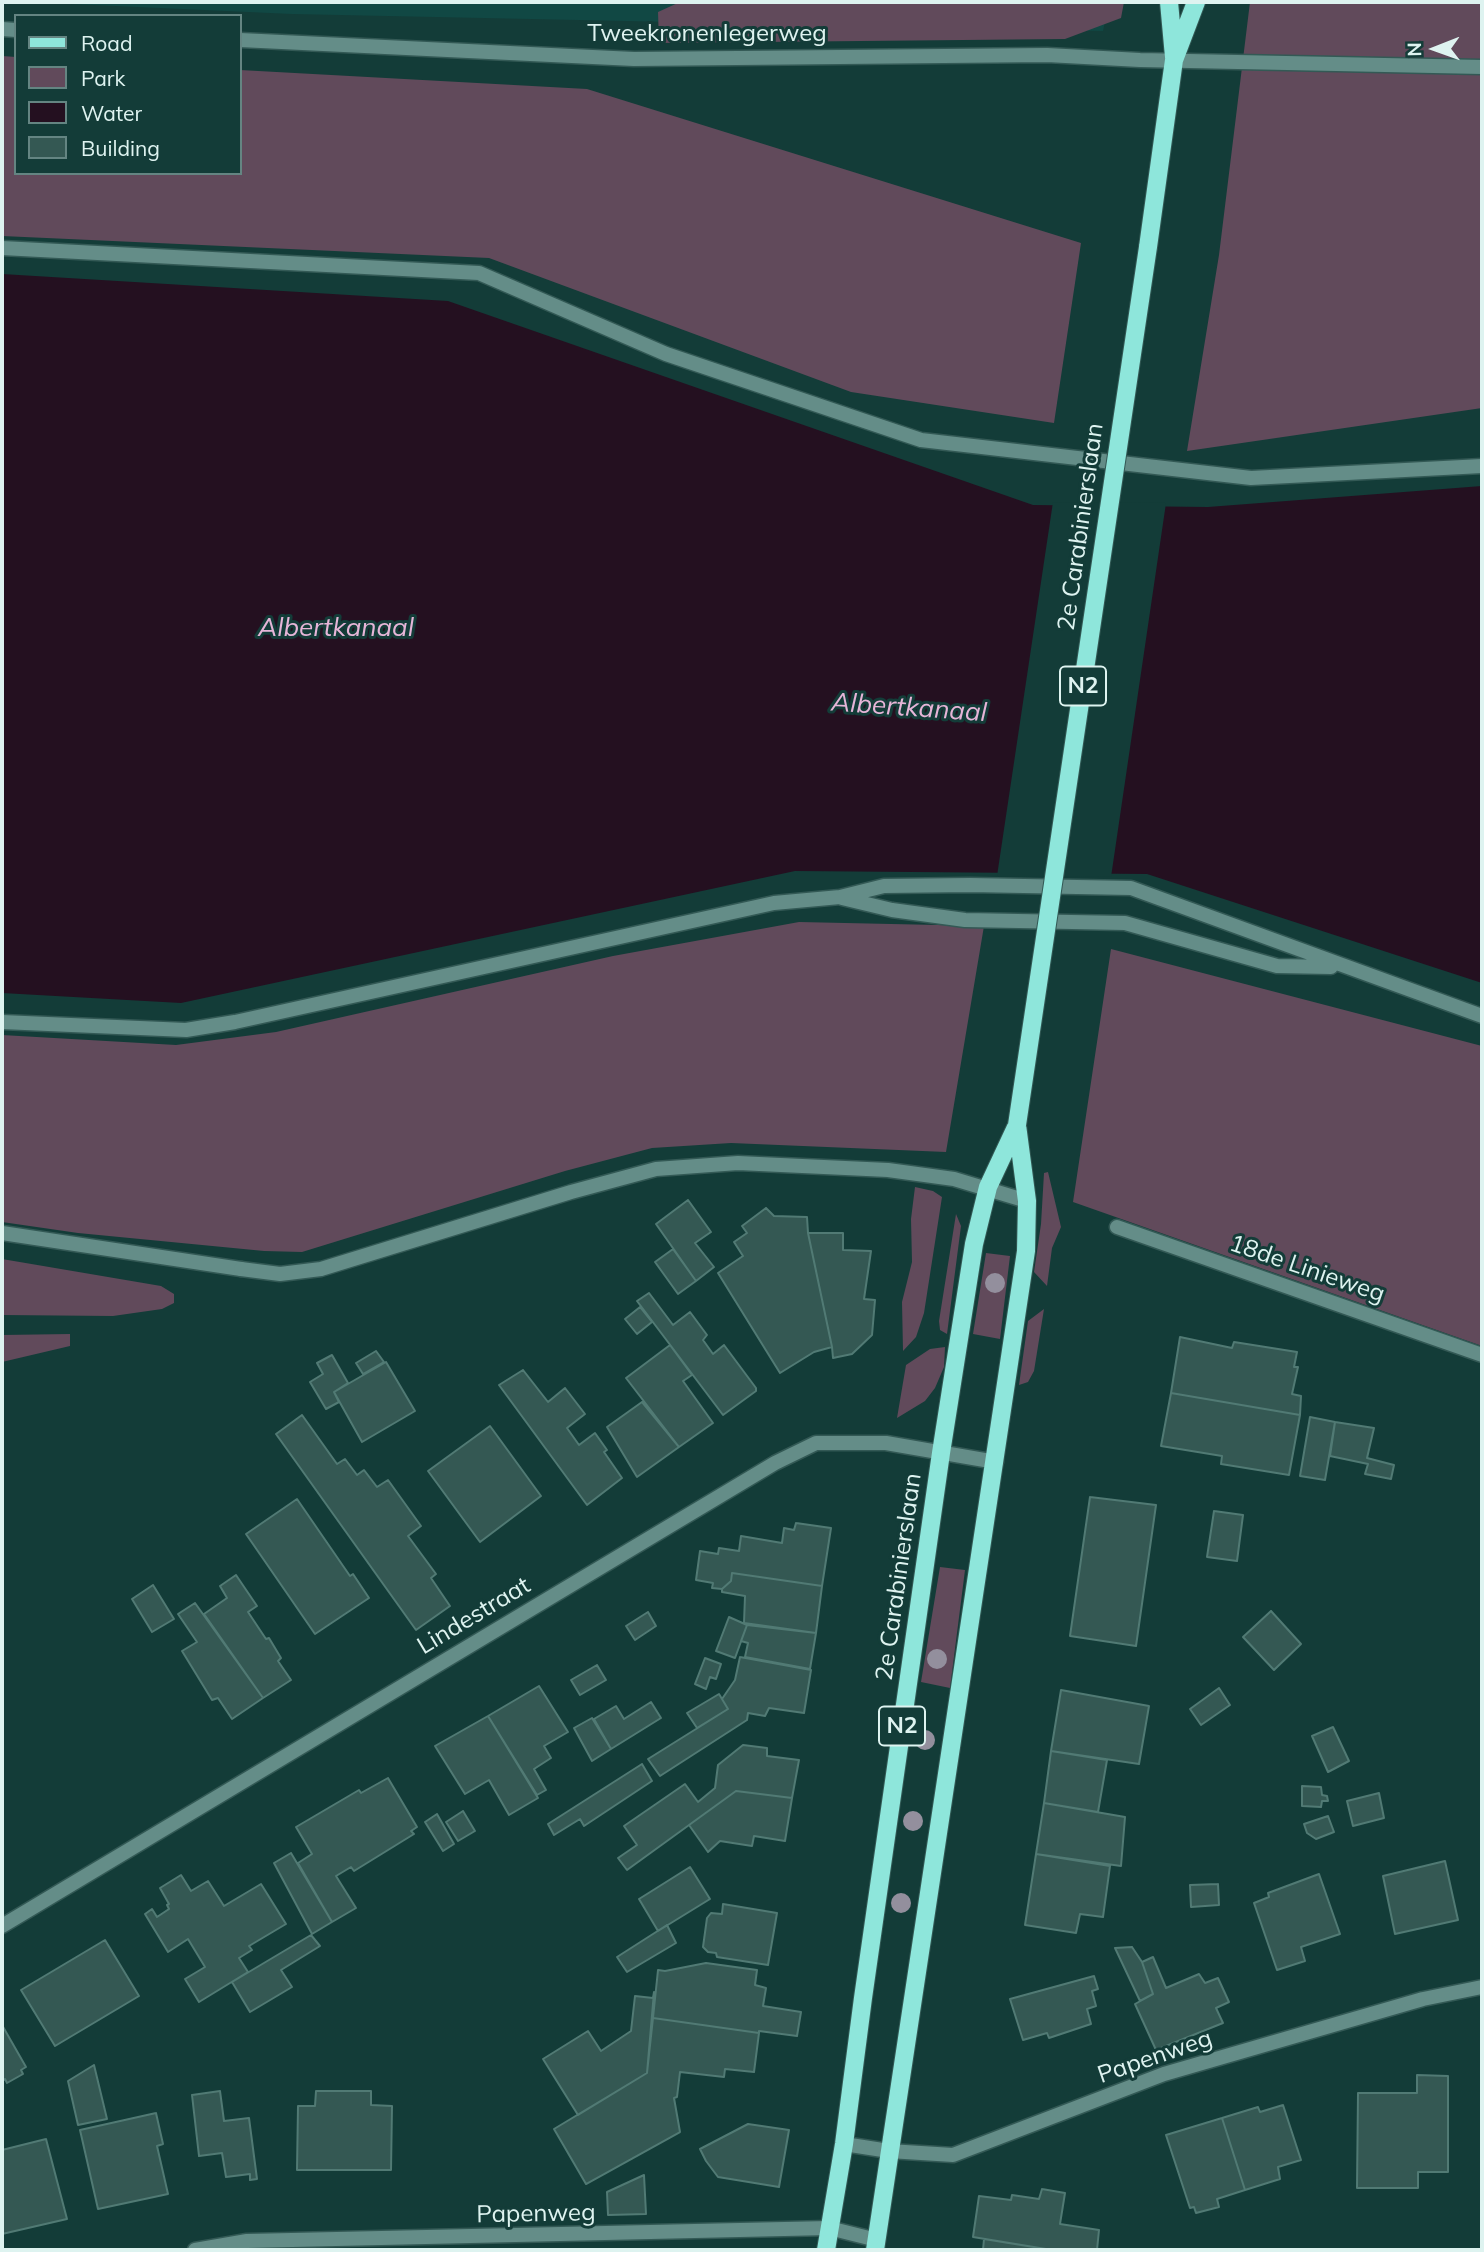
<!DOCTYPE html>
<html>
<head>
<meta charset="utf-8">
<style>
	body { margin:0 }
	#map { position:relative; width:1484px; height:2252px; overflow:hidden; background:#133c38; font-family:Mulish,sans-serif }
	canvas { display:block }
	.frame { position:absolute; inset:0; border:4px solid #def3f0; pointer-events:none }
	.legend { position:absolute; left:14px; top:14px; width:228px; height:161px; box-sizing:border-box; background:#133c38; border:2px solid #648582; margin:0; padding:9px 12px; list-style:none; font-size:21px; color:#def3f0 }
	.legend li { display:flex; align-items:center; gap:14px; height:35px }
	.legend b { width:35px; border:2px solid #648582 }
	.north { position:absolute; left:1400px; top:14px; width:70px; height:70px; -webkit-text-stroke:5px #133c38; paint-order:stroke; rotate:269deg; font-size:19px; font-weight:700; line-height:28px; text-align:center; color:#def3f0 }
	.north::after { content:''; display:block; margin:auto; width:24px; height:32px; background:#def3f0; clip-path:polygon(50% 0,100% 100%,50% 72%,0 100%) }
</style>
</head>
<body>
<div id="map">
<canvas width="1484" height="2252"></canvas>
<div class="frame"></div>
<ul class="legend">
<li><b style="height:9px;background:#8ee6db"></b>Road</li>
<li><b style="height:19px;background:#614a5b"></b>Park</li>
<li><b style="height:19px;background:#241020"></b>Water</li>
<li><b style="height:19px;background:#345853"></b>Building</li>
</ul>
<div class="north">N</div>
</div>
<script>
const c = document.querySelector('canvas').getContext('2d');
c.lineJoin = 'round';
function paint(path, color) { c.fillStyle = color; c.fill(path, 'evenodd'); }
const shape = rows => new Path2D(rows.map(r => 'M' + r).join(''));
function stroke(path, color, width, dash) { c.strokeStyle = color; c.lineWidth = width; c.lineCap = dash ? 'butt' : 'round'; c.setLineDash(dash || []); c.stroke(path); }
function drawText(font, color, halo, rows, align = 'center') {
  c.font = font + ' Mulish,sans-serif'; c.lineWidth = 6; c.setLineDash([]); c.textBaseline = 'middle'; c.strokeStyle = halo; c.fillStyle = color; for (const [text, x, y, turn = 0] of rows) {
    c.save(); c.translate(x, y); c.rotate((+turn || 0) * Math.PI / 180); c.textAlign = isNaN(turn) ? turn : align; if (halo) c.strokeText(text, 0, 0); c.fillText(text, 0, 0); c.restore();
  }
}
const built = shape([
	[27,2,1109,2,1103,31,292,14]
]);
const green = shape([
	[680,2,1124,2,1121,18,1065,39,659,43,658,12],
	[1250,2,1482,2,1482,408,1187,451,1219,255],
	[2,56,16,57,16,173,240,173,240,70,587,89,1081,243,1054,423,851,392,489,258,2,236],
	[799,922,984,926,946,1152,731,1143,652,1148,565,1171,302,1252,264,1251,78,1233,2,1222,2,1035,176,1045,276,1032,613,956],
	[1111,949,1482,1046,1482,1346,1073,1202],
	[1048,1172,1061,1227,1052,1248,1047,1286,1034,1272,1041,1224,1044,1173],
	[915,1187,933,1191,942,1197,924,1313,916,1337,903,1351,902,1302,912,1262,911,1219],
	[956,1214,961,1226,947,1334,940,1330,939,1321],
	[986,1253,1010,1256,1000,1339,973,1334],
	[2,1259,161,1286,174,1294,174,1303,162,1309,113,1316,2,1315],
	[1044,1309,1034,1371,1028,1382,1019,1385,1028,1321],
	[70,1334,70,1346,2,1362,2,1335],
	[945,1347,944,1367,935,1388,925,1401,897,1418,906,1365,930,1349],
	[940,1567,965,1570,950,1688,921,1682]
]);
const water = shape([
	[2,274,448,301,1033,505,1208,507,1482,486,1482,983,1147,874,795,871,181,1003,2,993]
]);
const pier = shape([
	[1053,502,1166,503,1111,877,997,876]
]);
const building = shape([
	[688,1200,711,1232,695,1243,714,1267,696,1281,656,1224,688,1200],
	[766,1208,774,1216,807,1217,808,1233,832,1347,814,1352,780,1373,718,1273,743,1256,734,1242,747,1233,742,1226,766,1208],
	[808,1233,843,1233,843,1250,871,1251,864,1299,875,1300,872,1335,852,1354,833,1358,832,1347,808,1233],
	[673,1249,696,1281,678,1294,655,1262,673,1249],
	[649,1293,673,1325,690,1312,707,1335,703,1340,713,1354,724,1345,756,1388,756,1391,723,1415,637,1301,649,1293],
	[640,1307,652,1322,637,1334,625,1319,640,1307],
	[1180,1337,1232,1348,1234,1342,1297,1352,1294,1367,1298,1367,1292,1394,1301,1396,1300,1415,1171,1393,1180,1337],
	[670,1345,692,1375,683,1381,713,1423,679,1447,626,1378,670,1345],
	[376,1351,384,1362,363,1374,356,1363,376,1351],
	[332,1355,348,1383,334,1392,339,1402,326,1409,310,1382,323,1374,317,1363,332,1355],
	[386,1362,415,1411,362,1442,334,1392,386,1362],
	[523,1370,548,1402,565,1388,585,1414,567,1428,579,1445,595,1433,607,1450,604,1452,622,1478,587,1505,499,1385,523,1370],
	[1171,1393,1300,1415,1289,1475,1221,1464,1222,1456,1161,1446,1171,1393],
	[642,1402,679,1447,637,1477,607,1427,642,1402],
	[302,1415,337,1464,345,1459,357,1475,364,1470,377,1487,388,1480,421,1526,408,1536,436,1574,431,1578,450,1606,416,1630,276,1434,302,1415],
	[1310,1417,1335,1422,1325,1480,1300,1476,1310,1417],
	[1335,1422,1374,1428,1367,1458,1394,1465,1391,1479,1365,1474,1368,1464,1330,1456,1335,1422],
	[490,1426,541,1496,480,1542,428,1471,490,1426],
	[1090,1497,1156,1505,1136,1646,1070,1636,1090,1497],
	[297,1499,350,1576,353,1574,369,1598,315,1634,246,1534,297,1499],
	[1214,1511,1243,1515,1237,1561,1207,1557,1214,1511],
	[796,1523,831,1528,822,1586,732,1573,731,1581,722,1589,712,1588,713,1583,696,1580,700,1551,718,1554,719,1548,739,1551,741,1536,782,1543,784,1528,794,1530,796,1523],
	[732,1573,822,1586,816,1633,744,1623,745,1596,722,1592,722,1589,731,1581,732,1573],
	[236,1575,257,1606,248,1612,266,1639,269,1638,281,1658,278,1661,291,1680,263,1698,204,1614,227,1598,220,1586,236,1575],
	[153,1585,174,1619,152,1632,132,1599,153,1585],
	[195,1603,263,1698,232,1719,218,1698,212,1700,182,1651,197,1642,178,1614,195,1603],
	[1271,1611,1301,1644,1274,1670,1243,1637,1271,1611],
	[648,1612,656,1626,635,1640,626,1626,648,1612],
	[729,1617,747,1625,735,1658,716,1651,729,1617],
	[747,1625,816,1633,810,1669,745,1657,748,1643,741,1641,747,1625],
	[740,1657,811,1670,804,1713,769,1708,765,1716,748,1713,747,1720,660,1776,648,1759,728,1709,722,1699,735,1680,740,1657],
	[705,1658,721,1664,716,1679,710,1677,706,1689,695,1684,705,1658],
	[597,1665,606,1680,580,1695,571,1680,597,1665],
	[539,1686,568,1732,544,1746,551,1758,534,1769,546,1790,537,1795,488,1716,539,1686],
	[1219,1688,1230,1705,1201,1725,1190,1709,1219,1688],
	[1061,1690,1149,1706,1139,1764,1051,1751,1061,1690],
	[719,1694,728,1709,697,1728,687,1713,719,1694],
	[651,1702,661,1718,611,1749,594,1719,616,1706,624,1719,651,1702],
	[488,1716,538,1798,509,1815,489,1780,465,1794,435,1746,488,1716],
	[592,1718,611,1749,592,1761,574,1728,592,1718],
	[1333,1727,1349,1761,1328,1772,1312,1736,1333,1727],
	[743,1745,767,1748,767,1756,799,1760,792,1798,736,1791,627,1870,618,1858,637,1845,624,1826,685,1784,698,1802,715,1788,718,1765,743,1745],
	[1051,1751,1107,1760,1098,1812,1044,1803,1051,1751],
	[642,1764,652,1781,584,1826,580,1819,554,1835,548,1824,642,1764],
	[388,1778,417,1827,411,1831,414,1834,354,1871,351,1867,336,1876,356,1908,332,1922,298,1863,312,1854,296,1827,359,1790,361,1793,388,1778],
	[1302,1786,1321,1787,1322,1795,1327,1796,1328,1801,1322,1801,1321,1807,1302,1806,1302,1786],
	[736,1791,792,1798,785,1841,754,1836,752,1846,720,1841,708,1852,689,1825,736,1791],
	[1379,1793,1384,1818,1353,1826,1347,1801,1379,1793],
	[1044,1803,1125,1817,1121,1866,1036,1854,1044,1803],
	[463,1811,475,1831,458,1841,446,1822,463,1811],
	[437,1814,454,1844,443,1851,425,1822,437,1814],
	[1328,1816,1334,1832,1316,1839,1307,1833,1304,1824,1328,1816],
	[291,1853,332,1922,312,1934,274,1863,291,1853],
	[1036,1854,1110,1866,1103,1917,1080,1914,1076,1933,1025,1925,1036,1854],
	[1445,1861,1458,1920,1395,1934,1383,1876,1445,1861],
	[690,1867,710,1899,658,1931,639,1899,690,1867],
	[1319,1874,1340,1934,1301,1947,1305,1961,1277,1970,1254,1903,1269,1897,1268,1893,1319,1874],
	[181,1875,191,1891,208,1881,224,1906,261,1884,286,1924,249,1946,252,1950,239,1958,248,1972,199,2002,185,1979,205,1967,188,1939,168,1952,145,1914,152,1909,157,1917,169,1909,167,1905,169,1904,160,1888,181,1875],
	[1218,1884,1219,1905,1191,1907,1190,1885,1218,1884],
	[723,1904,777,1913,768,1965,717,1957,716,1953,708,1952,703,1947,707,1918,711,1913,722,1914,723,1904],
	[667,1925,676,1943,627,1972,617,1957,667,1925],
	[311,1935,320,1946,281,1970,292,1987,250,2012,232,1982,311,1935],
	[105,1940,139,1996,55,2046,21,1990,105,1940],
	[1132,1947,1142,1962,1153,1994,1140,2001,1115,1948,1132,1947],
	[1153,1957,1166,1988,1199,1974,1205,1983,1218,1978,1229,2002,1216,2008,1223,2023,1156,2050,1135,2004,1153,1994,1142,1962,1153,1957],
	[706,1963,757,1970,755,1985,766,1988,763,2006,801,2012,797,2036,759,2031,759,2033,653,2018,658,1970,665,1971,706,1963],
	[1094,1976,1098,1989,1092,1991,1096,2006,1087,2009,1091,2024,1049,2038,1047,2033,1023,2040,1010,1999,1094,1976],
	[654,1992,647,2073,578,2115,543,2059,588,2031,601,2051,631,2031,635,1996,653,1998,654,1992],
	[653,2018,759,2033,754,2072,725,2069,724,2077,680,2072,677,2097,674,2098,680,2132,586,2184,554,2129,647,2073,653,2018],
	[2,2025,26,2067,21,2070,23,2074,7,2083,5,2079,2,2081,2,2025],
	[94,2065,107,2119,78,2125,68,2081,94,2065],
	[1417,2075,1448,2076,1448,2172,1418,2172,1418,2188,1357,2188,1358,2093,1417,2093,1417,2075],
	[220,2091,224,2121,249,2118,257,2179,250,2180,250,2174,226,2177,222,2153,199,2156,192,2095,220,2091],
	[316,2091,371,2091,371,2105,392,2106,391,2170,297,2170,298,2106,315,2106,316,2091],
	[1283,2105,1301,2160,1278,2167,1280,2179,1245,2190,1222,2118,1258,2107,1260,2112,1283,2105],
	[156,2113,163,2144,157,2146,168,2194,98,2209,80,2130,156,2113],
	[1222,2118,1245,2190,1217,2199,1219,2207,1196,2213,1194,2207,1190,2208,1166,2135,1222,2118],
	[748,2124,789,2130,779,2187,718,2177,706,2161,700,2149,748,2124],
	[46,2139,67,2219,2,2234,2,2150,46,2139],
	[644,2175,646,2214,608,2215,607,2192,644,2175],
	[1042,2189,1065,2193,1060,2224,1099,2230,1097,2250,1052,2250,973,2237,979,2196,1011,2200,1012,2195,1039,2199,1042,2189],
	[984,2239,1052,2250,983,2250,984,2239]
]);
const lane = shape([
	[2,248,479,273,666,354,921,440,1251,478,1482,466],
	[842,898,892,910,965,920,1125,923,1277,966,1331,967],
	[2,1022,186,1030,235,1022,774,903,840,897,884,886,970,885,1131,888,1482,1016],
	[2,1233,241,1269]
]);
const street = shape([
	[2,29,16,30],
	[240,40,634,59,1047,55,1140,60,1482,67],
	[1117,1227,1482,1355],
	[241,1269,280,1274,321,1269,571,1192,656,1169,738,1163,888,1170,954,1179,1027,1201],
	[2,1926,668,1527,775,1463,816,1443,886,1443,996,1462],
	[844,2144,889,2151,953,2155,1164,2074,1423,1999,1482,1987],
	[195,2250,247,2241,829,2228,877,2240]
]);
const primary = shape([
	[1169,2,1174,57],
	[1148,247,1174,60,1196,2],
	[826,2250,844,2144,863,1998,941,1453,974,1244,988,1187,1017,1125],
	[875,2250,1026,1251,1027,1201,1017,1125]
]);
const primaryBridge = shape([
	[1017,1125,1148,247]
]);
const trees = [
	[995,1283],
	[937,1659],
	[925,1740],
	[913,1821],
	[901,1903]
];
const shields = [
	[1083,686,46],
	[902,1726,46]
];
const shieldNames = [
	["N2",1083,686],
	["N2",902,1726]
];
const streetNames = [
	["Tweekronenlegerweg",707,34],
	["2e Carabinierslaan",1081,527,-82],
	["18de Linieweg",1307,1269,19],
	["2e Carabinierslaan",899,1577,-82],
	["Lindestraat",474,1616,-31],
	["Papenweg",1155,2057,-19],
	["Papenweg",536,2214,-1]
];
const waterNames = [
	["Albertkanaal",336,628],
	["Albertkanaal",909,708,4]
];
paint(built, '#114844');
paint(green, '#614a5b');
paint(water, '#241020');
paint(pier, '#133c38');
paint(building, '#345853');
stroke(building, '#517a74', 2);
stroke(lane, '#335955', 17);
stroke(street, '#335955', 17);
stroke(primary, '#335955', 20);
stroke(lane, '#648d88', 14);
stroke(street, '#648d88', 14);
stroke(primary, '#8ee6db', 18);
stroke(primaryBridge, '#335955', 20, []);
stroke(primaryBridge, '#8ee6db', 18);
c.fillStyle = '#938f9d';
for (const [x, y] of trees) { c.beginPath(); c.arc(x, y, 10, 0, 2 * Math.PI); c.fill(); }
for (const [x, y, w] of shields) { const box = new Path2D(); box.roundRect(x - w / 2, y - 19.5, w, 39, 5); c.fillStyle = '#133c38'; c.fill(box); stroke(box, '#def3f0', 2); }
drawText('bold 23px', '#def3f0', null, shieldNames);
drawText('24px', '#def3f0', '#133c38', streetNames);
drawText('italic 26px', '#e6b5d8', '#133c38', waterNames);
</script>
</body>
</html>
